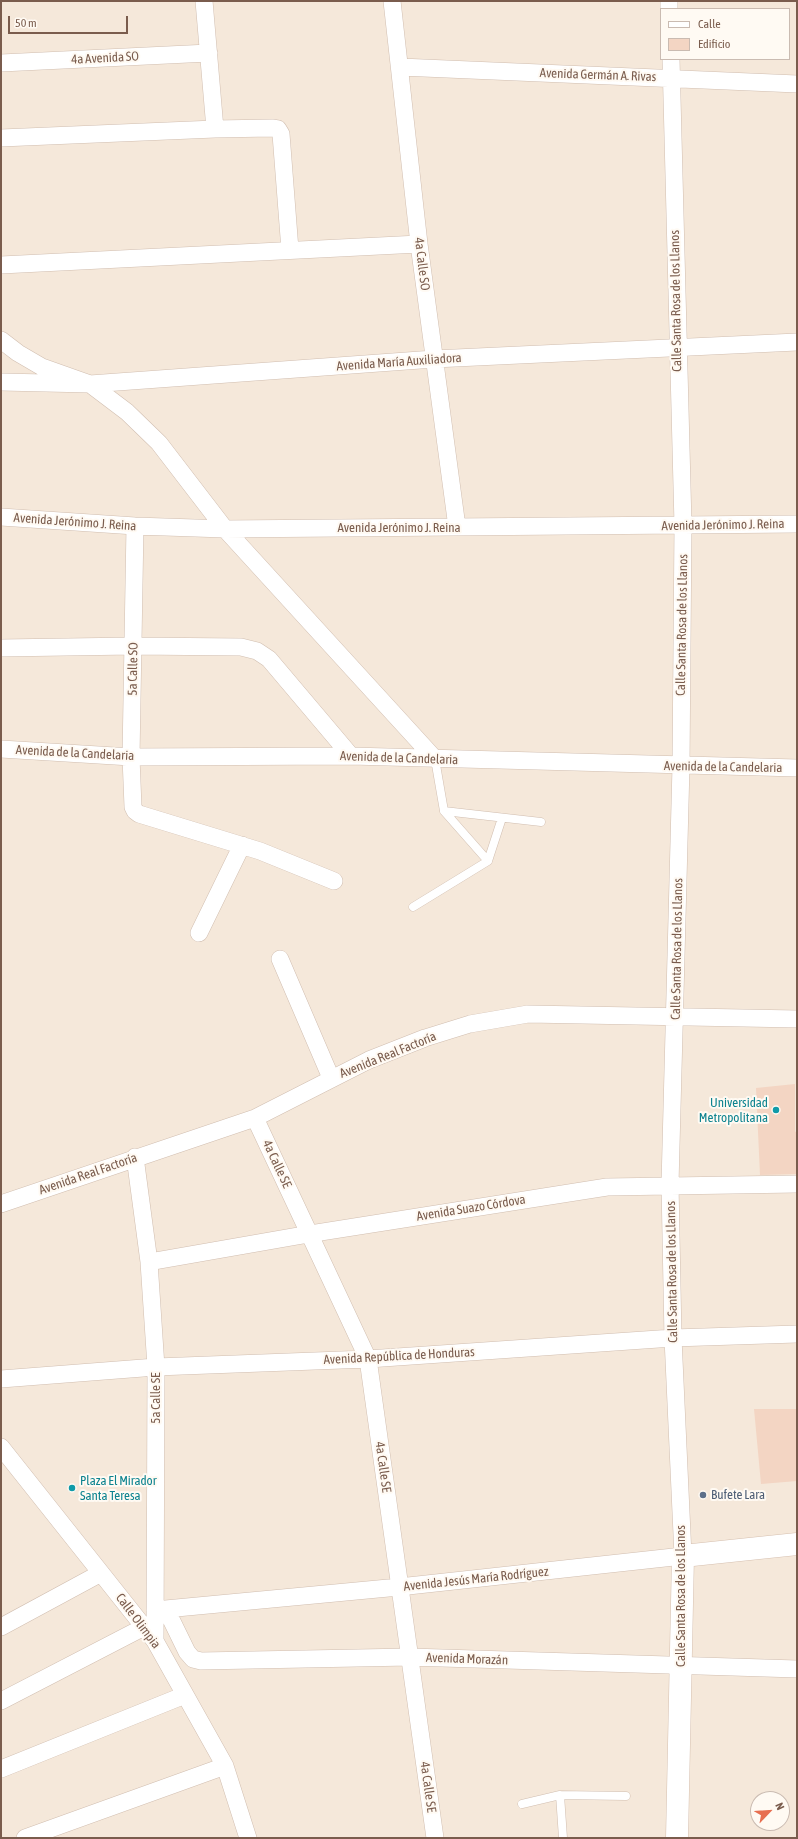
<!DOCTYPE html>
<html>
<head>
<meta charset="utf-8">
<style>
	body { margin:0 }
	#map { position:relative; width:798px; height:1839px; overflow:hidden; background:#fdf6ec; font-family:"Asap Condensed",sans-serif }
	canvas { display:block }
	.frame { position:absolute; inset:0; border:2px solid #7a5c4d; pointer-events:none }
	.legend { position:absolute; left:660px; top:8px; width:130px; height:52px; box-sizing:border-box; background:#fffaf3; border:1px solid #cabbb1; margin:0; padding:5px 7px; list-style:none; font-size:12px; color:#7a5c4d }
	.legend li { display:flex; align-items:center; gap:8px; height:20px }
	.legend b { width:20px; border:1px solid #cabbb1 }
	.north { position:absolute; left:750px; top:1791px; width:40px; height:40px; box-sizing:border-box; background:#fffaf3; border:1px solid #cabbb1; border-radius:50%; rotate:65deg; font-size:11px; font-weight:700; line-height:16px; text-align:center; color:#7a5c4d }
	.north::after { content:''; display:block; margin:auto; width:14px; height:18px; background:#e76f51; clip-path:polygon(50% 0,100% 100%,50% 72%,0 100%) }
	.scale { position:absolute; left:8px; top:16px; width:120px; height:18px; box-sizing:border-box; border:2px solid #7a5c4d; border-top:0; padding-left:5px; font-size:12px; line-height:14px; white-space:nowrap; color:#7a5c4d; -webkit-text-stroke:3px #fffaf3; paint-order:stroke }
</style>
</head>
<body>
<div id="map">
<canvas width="798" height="1839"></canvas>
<div class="frame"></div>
<ul class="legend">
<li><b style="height:5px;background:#fff"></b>Calle</li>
<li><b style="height:11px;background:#f3d5c3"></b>Edificio</li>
</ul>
<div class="north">N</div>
<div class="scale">50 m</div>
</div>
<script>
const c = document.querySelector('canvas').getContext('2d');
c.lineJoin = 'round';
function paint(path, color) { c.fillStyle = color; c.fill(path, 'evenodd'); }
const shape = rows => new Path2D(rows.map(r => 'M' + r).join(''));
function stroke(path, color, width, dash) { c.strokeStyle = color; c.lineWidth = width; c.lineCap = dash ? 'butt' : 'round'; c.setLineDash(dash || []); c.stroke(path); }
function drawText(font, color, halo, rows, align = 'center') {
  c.font = font + ' "Asap Condensed",sans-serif'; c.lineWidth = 4; c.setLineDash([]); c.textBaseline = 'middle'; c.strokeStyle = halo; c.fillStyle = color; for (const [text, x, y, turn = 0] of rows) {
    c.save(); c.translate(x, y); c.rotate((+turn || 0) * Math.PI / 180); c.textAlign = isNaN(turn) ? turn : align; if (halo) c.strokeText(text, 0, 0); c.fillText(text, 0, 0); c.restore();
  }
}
const residential = shape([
	[1,1,797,1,797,1838,1,1838],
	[661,9,789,9,789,59,661,59],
	[758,1799,782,1799,782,1823,758,1823]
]);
const building = shape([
	[795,1084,795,1132,797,1131,797,1174,760,1175,756,1088],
	[754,1409,797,1409,797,1481,761,1484]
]);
const lane = shape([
	[444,811,541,822],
	[488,861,502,818],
	[413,907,488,861,444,811,435,759],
	[560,1795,563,1838],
	[522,1804,560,1795,626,1796]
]);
const street = shape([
	[204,1,215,129],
	[392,1,419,244,457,527],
	[669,1,669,9],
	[1,63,209,53],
	[400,67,797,84],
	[1,138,215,129,272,128,278,129,281,134,290,250],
	[1,265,419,244],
	[1,340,18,353,42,367,90,384,127,412,159,443,225,529,435,759],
	[1,382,90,384,434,359,797,342],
	[1,517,135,526,225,529,797,524],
	[135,526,131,757,133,807,135,811,139,814,260,851,334,881],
	[1,648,133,646,241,647,257,651,269,659,351,756],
	[1,749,131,757,351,756,797,768],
	[199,933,242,845],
	[280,959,331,1078],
	[255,1118,368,1359,435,1838],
	[135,1157,149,1262,156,1367,155,1641],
	[1,1204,255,1118,369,1060,425,1038,470,1024,528,1014,797,1019],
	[149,1262,309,1234,607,1187,797,1184],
	[1,1379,156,1367,368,1359,673,1338,797,1334],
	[1,1447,155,1641,225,1766,248,1838],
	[166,1609,187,1652,193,1659,201,1661,410,1657,797,1669],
	[155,1610,399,1587,683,1556,673,1338,670,1184,681,766,683,525,671,59],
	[1,1627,101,1573],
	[1,1701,144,1627],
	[1,1769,185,1695],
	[25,1838,225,1766]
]);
const secondary = shape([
	[677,1838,683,1556,797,1544]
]);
const markers = [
	[776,1110,4,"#0f9aa8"],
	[72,1488,4,"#0f9aa8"],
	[703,1495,4,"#5c6f8a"]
];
const streetNames = [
	["4a Avenida SO",105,58,-3],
	["Avenida Germán A. Rivas",598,75,2],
	["4a Calle SO",422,264,83],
	["Calle Santa Rosa de los Llanos",676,301,-91],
	["Avenida María Auxiliadora",399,362,-4],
	["Avenida Jerónimo J. Reina",75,522,4],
	["Avenida Jerónimo J. Reina",723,525,-1],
	["Avenida Jerónimo J. Reina",399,528],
	["Calle Santa Rosa de los Llanos",682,625,-89],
	["5a Calle SO",133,669,-89],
	["Avenida de la Candelaria",75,753,3],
	["Avenida de la Candelaria",399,758,2],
	["Avenida de la Candelaria",723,767,1],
	["Calle Santa Rosa de los Llanos",677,949,-89],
	["Avenida Real Factoría",388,1055,-22],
	["4a Calle SE",277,1164,65],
	["Avenida Real Factoría",88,1174,-19],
	["Avenida Suazo Córdova",471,1208,-9],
	["Calle Santa Rosa de los Llanos",672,1272,-91],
	["Avenida República de Honduras",399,1356,-3],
	["5a Calle SE",156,1398,-90],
	["4a Calle SE",383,1467,82],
	["Avenida Jesús María Rodríguez",476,1579,-6],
	["Calle Santa Rosa de los Llanos",681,1596,-90],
	["Calle Olimpia",138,1621,53],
	["Avenida Morazán",467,1659,2],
	["4a Calle SE",428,1787,82]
];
const cultureNames = [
	["Universidad",768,1103],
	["Metropolitana",768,1118],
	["Plaza El Mirador",80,1481,"left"],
	["Santa Teresa",80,1496,"left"]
];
const serviceNames = [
	["Bufete Lara",711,1495]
];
paint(residential, '#f5e8da');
paint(building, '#f3d5c3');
stroke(lane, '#d1beb0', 9);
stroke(street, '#d1beb0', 18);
stroke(secondary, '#d6c0b0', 23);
stroke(lane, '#fff', 8);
stroke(street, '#fff', 17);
stroke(secondary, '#fff', 22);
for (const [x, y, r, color] of markers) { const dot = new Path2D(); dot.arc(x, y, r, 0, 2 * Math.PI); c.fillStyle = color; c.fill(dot); stroke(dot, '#fffaf3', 1.5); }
drawText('13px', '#7a5c4d', '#fffaf3', streetNames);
drawText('13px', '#0d838f', '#fffaf3', cultureNames, 'right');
drawText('13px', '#4e5e75', '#fffaf3', serviceNames, 'left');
</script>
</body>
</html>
